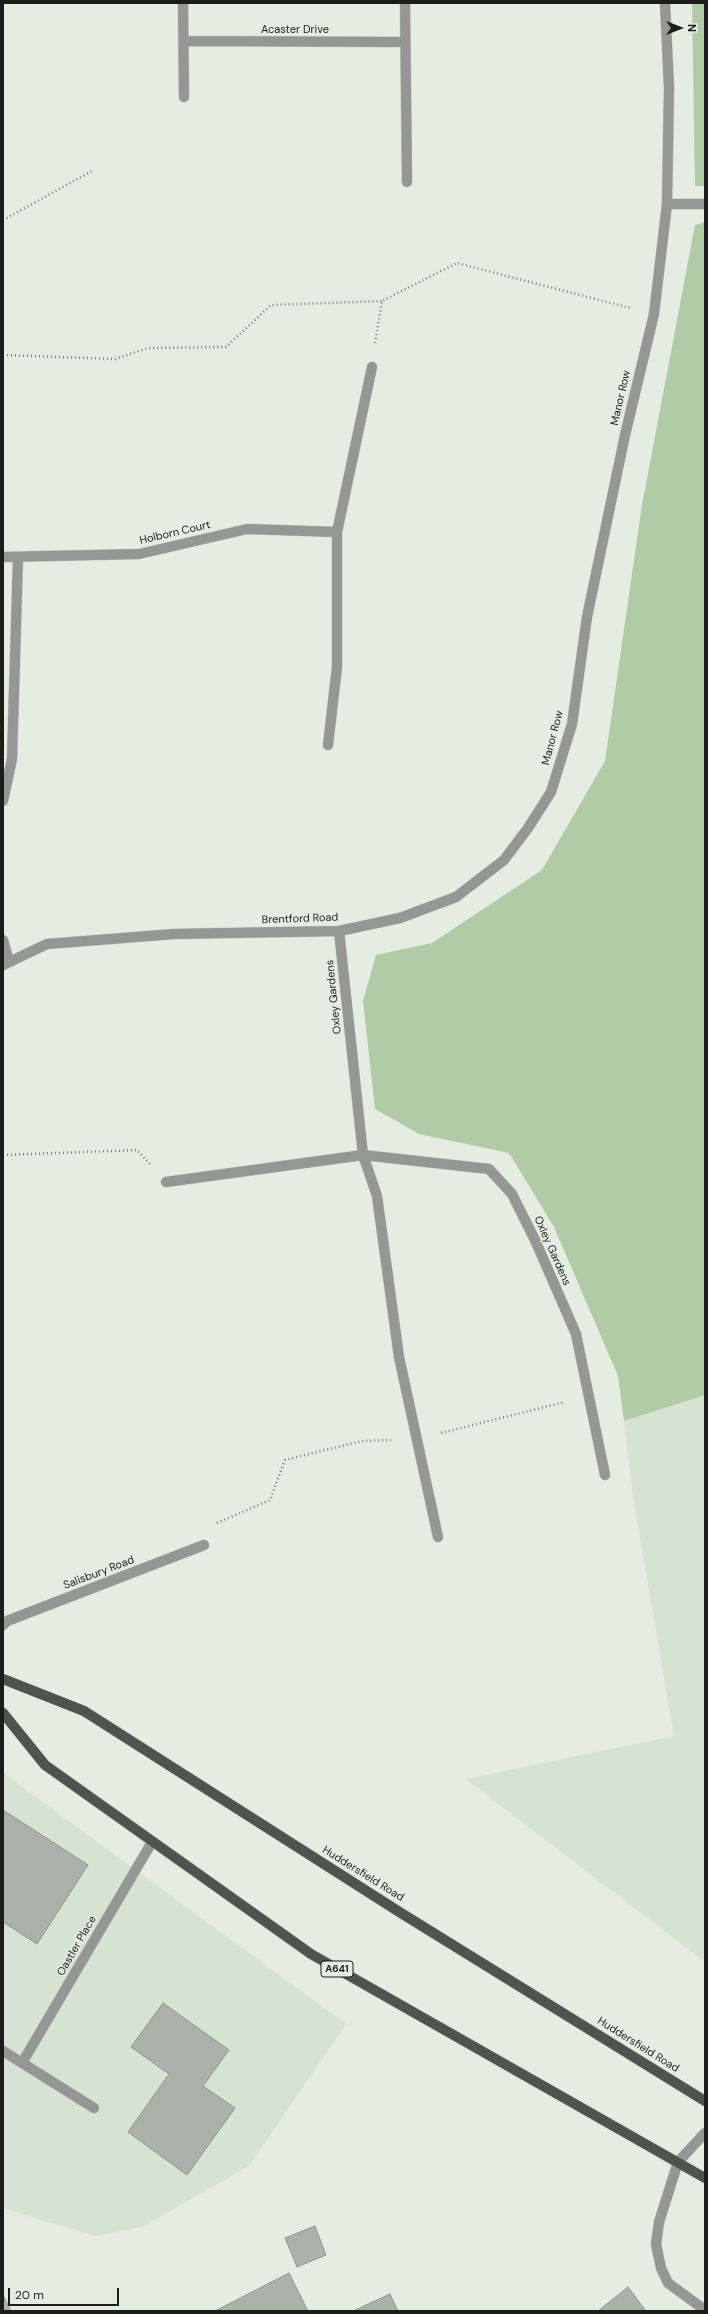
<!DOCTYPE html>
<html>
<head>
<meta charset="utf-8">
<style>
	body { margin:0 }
	#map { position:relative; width:708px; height:2314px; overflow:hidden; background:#e5ece2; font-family:"DM Sans",sans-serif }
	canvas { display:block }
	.frame { position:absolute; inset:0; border:4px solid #1b1d1a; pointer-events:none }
	.north { position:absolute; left:660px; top:8px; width:40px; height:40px; -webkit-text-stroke:3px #e5ece2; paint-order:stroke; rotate:90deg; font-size:11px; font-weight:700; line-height:16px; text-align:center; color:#1b1d1a }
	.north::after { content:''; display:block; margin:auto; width:14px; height:18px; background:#1b1d1a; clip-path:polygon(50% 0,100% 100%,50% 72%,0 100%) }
	.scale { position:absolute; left:8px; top:2288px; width:111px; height:18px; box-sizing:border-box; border:2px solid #1b1d1a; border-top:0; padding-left:5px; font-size:12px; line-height:14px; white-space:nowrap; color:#1b1d1a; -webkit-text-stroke:3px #e5ece2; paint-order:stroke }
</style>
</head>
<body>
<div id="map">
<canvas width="708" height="2314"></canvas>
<div class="frame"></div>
<div class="north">N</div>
<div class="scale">20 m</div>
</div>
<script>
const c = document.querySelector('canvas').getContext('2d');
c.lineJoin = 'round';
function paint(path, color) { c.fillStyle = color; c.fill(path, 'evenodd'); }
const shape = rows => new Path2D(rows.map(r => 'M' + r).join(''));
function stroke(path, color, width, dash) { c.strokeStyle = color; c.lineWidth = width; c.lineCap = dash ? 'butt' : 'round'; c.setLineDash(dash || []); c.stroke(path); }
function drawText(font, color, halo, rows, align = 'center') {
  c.font = font + ' "DM Sans",sans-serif'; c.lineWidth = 3; c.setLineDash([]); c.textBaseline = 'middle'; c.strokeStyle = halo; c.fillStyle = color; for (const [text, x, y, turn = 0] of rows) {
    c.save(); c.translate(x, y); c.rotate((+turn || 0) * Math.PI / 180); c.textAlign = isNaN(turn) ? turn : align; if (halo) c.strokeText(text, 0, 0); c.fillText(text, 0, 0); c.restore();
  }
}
const built = shape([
	[705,1395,705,1962,466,1779,674,1736,633,1496,624,1421],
	[3,1773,346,2024,249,2166,142,2227,95,2236,3,2208]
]);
const green = shape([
	[692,3,705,3,705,186,695,186],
	[705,222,705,1395,624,1421,618,1376,554,1227,509,1153,419,1134,375,1109,363,1001,376,955,432,943,542,870,605,761,642,505,695,225]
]);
const building = shape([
	[3,1810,88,1865,37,1944,3,1922,3,1810],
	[163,2003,229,2050,203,2086,235,2108,187,2175,128,2132,169,2074,131,2047,163,2003],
	[315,2226,326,2255,297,2267,285,2238,315,2226],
	[289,2273,308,2311,215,2311,289,2273],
	[628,2287,646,2311,598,2311,628,2287],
	[390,2294,398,2311,353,2311,390,2294],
	[3,2295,11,2311,3,2311,3,2295]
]);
const path = shape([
	[3,220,92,171],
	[375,343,382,301,457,263,630,308],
	[3,355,115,359,148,348,226,347,271,305,382,301],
	[3,1155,137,1150,150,1164],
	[441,1433,565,1402],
	[217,1523,270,1500,285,1460,362,1441,391,1440]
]);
const lane = shape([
	[405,3,407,182],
	[667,204,705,204],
	[705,2133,678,2162,659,2222,656,2244,661,2268,668,2283,705,2310]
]);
const street = shape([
	[183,3,184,97],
	[184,41,405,42],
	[3,557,139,554,247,529,337,532],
	[328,745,337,667,337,532,372,367],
	[3,801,12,759,18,557],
	[339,931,363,1155,377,1196,399,1357,438,1537],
	[3,940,9,961],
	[3,965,47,944,174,934,339,931,400,918,456,897,504,860,528,828,551,792,572,724,587,617,625,435,654,314,667,204,669,88,665,3],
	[166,1182,363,1155,489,1169,512,1194,535,1240,576,1334,605,1475],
	[3,1625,7,1621,204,1545],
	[3,2051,94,2108],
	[22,2063,152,1842]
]);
const primary = shape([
	[3,1679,84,1711,401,1913,705,2101],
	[3,1713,45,1765,311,1954,705,2178]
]);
const shields = [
	[337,1969,32]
];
const shieldNames = [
	["A641",337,1969]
];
const streetNames = [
	["Acaster Drive",295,30],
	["Manor Row",621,398,-77],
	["Holborn Court",175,533,-13],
	["Manor Row",553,738,-75],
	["Brentford Road",300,919,-2],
	["Oxley Gardens",334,997,-96],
	["Oxley Gardens",552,1251,66],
	["Salisbury Road",99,1573,-21],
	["Huddersfield Road",363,1874,32],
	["Oastler Place",77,1946,-60],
	["Huddersfield Road",638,2045,32]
];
paint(built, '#d6e2d2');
paint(green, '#b0cba6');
paint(building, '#abb2a9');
stroke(building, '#90968d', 1);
stroke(lane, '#c1c7be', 11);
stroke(street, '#c1c7be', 11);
stroke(primary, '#c1c7be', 11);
stroke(path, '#7b7f79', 2.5, [1, 3]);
stroke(lane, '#949793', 10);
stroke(street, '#949793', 10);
stroke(primary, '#4f554e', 10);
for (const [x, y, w] of shields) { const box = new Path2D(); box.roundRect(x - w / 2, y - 8, w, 16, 3); c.fillStyle = '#e5ece2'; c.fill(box); stroke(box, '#1b1d1a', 1); }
drawText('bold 10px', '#1b1d1a', null, shieldNames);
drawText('11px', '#1b1d1a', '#e5ece2', streetNames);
</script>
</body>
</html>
